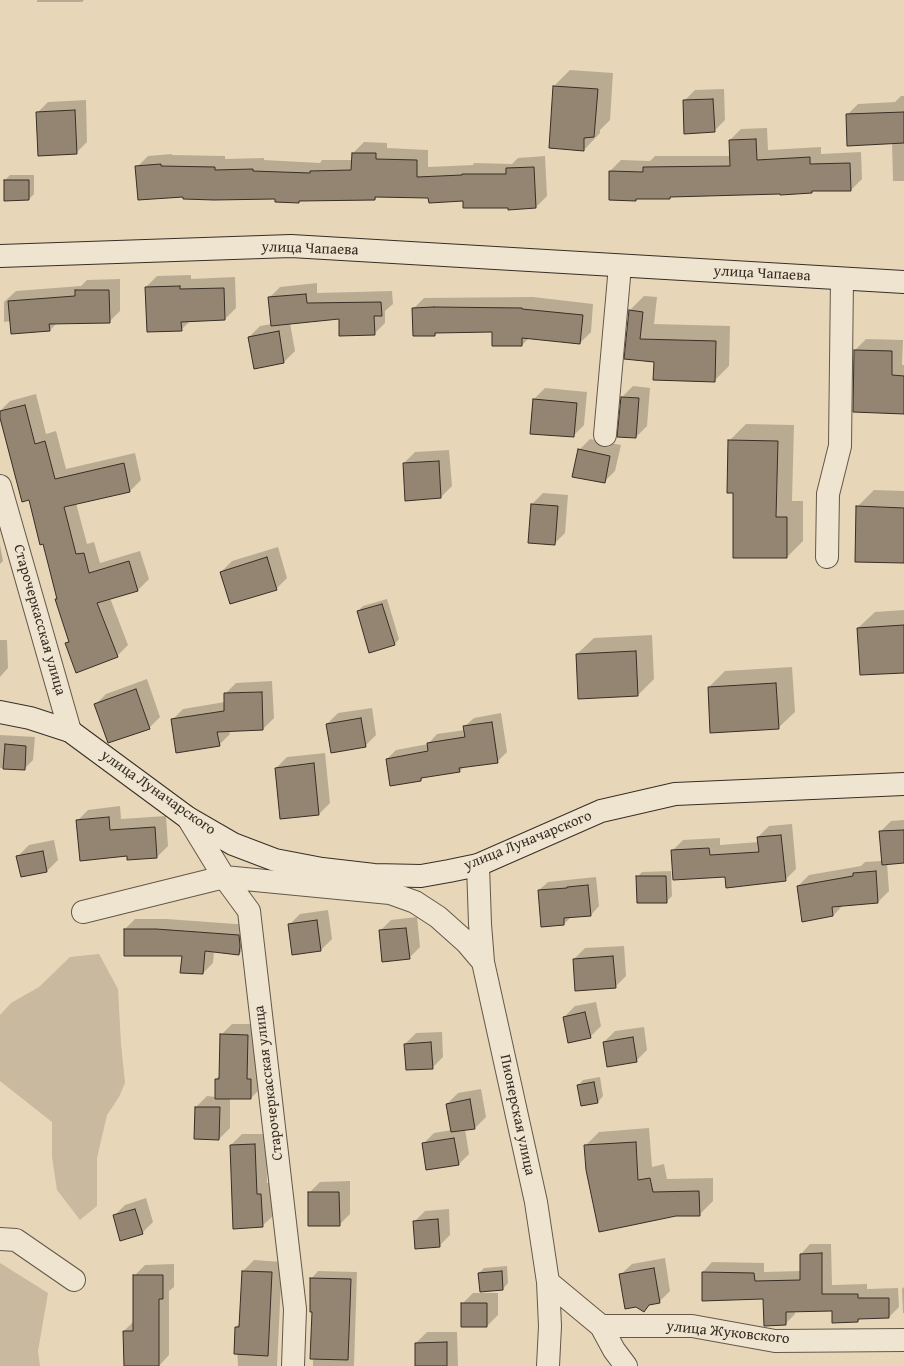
<!DOCTYPE html>
<html>
<head>
<meta charset="utf-8">
<style>
	body { margin:0 }
	canvas { display:block; background:#e7d6b7 }
</style>
</head>
<body>
<canvas width="904" height="1366"></canvas>
<script>
const c = document.querySelector('canvas').getContext('2d');
c.lineJoin = 'round';
function paint(path, color) { c.fillStyle = color; c.fill(path, 'evenodd'); }
const shape = rows => new Path2D(rows.map(r => 'M' + r).join(''));
function stroke(path, color, width, dash) { c.strokeStyle = color; c.lineWidth = width; c.lineCap = dash ? 'butt' : 'round'; c.setLineDash(dash || []); c.stroke(path); }
function drawText(font, color, halo, rows, align = 'center') {
  c.font = font + ' "Gentium Book Plus",serif'; c.lineWidth = 3.5; c.setLineDash([]); c.textBaseline = 'middle'; c.strokeStyle = halo; c.fillStyle = color; for (const [text, x, y, turn = 0] of rows) {
    c.save(); c.translate(x, y); c.rotate((+turn || 0) * Math.PI / 180); c.textAlign = isNaN(turn) ? turn : align; if (halo) c.strokeText(text, 0, 0); c.fillText(text, 0, 0); c.restore();
  }
}
const green = shape([
	[99,954,118,989,121,1044,125,1083,119,1097,107,1115,97,1158,97,1206,80,1220,57,1190,52,1157,52,1122,0,1081,0,1015,11,1003,39,987,70,957],
	[0,1263,48,1293,38,1351,40,1366,0,1366]
]);
const shadow = shape([
	[37,0,84,0,82,2,37,2],
	[570,70,613,73,610,120,600,130,600,133,584,150,550,147,554,86],
	[724,89,725,120,714,131,684,101,695,90],
	[901,96,904,96,904,181,893,181,892,143,847,115,858,104,895,102],
	[86,100,87,142,76,153,37,113,48,102],
	[767,128,768,150,821,147,821,154,861,152,862,179,851,190,814,190,812,192,672,196,670,198,638,198,636,200,610,171,621,160,650,161,655,156,731,156,730,140,741,129],
	[364,142,387,143,387,148,428,150,428,167,473,165,474,163,512,164,518,158,545,156,547,196,536,207,509,207,464,200,429,197,378,196,375,199,184,196,137,167,148,156,172,154,172,155,225,156,225,159,264,158,264,160,320,163,322,160,352,160,353,153],
	[10,175,34,175,34,194,29,199,5,180],
	[191,275,191,279,235,277,236,308,225,319,191,320,181,330,146,287,157,276],
	[120,279,120,311,109,322,57,323,50,330,11,321,4,322,4,302,16,291,81,286,87,280],
	[317,283,317,293,392,291,393,304,385,311,385,323,374,334,340,318,290,323,295,351,284,362,249,337,260,326,272,324,269,298,280,287],
	[644,296,657,297,654,324,730,326,729,366,714,381,655,361,625,358,630,310],
	[533,297,593,304,591,332,580,343,529,338,522,345,493,331,437,332,435,335,413,309,424,298],
	[866,339,903,340,902,365,904,365,904,413,855,350],
	[633,386,650,388,647,426,636,437,622,397],
	[545,388,587,392,584,425,573,436,534,399],
	[36,394,46,434,56,431,66,469,135,453,141,480,130,491,76,503,87,544,94,542,100,563,140,551,149,579,138,590,110,598,128,645,117,656,66,643,70,640,56,599,58,598,44,543,0,414,0,411,10,401],
	[746,424,794,425,792,501,803,501,803,541,787,557,734,492,729,441],
	[590,439,621,445,615,471,604,482,579,450],
	[449,450,452,486,441,497,404,463,415,452],
	[874,490,904,491,904,562,857,507],
	[543,493,568,495,565,533,554,544,529,542,532,504],
	[0,545,3,561,0,564],
	[278,547,287,578,276,589,221,572,232,561],
	[387,599,399,639,394,645,358,611,363,606],
	[904,610,904,672,858,628,875,612],
	[652,635,654,679,638,695,579,698,577,654,594,638],
	[0,640,7,640,8,668,0,677],
	[792,667,795,712,778,728,709,687,725,671],
	[147,679,160,717,149,728,95,705,106,694],
	[272,681,274,718,263,729,229,730,230,734,219,745,172,720,183,709,225,702,225,694,236,683],
	[372,708,376,735,365,746,327,724,338,713],
	[501,713,507,752,497,762,464,767,460,771,424,777,421,780,387,759,396,750,428,744,437,734,465,730,464,727,474,718],
	[0,735,35,737,33,760,24,769,0,768],
	[325,753,330,803,319,814,276,768,287,757],
	[120,806,121,819,166,816,168,846,157,857,128,855,77,821,88,810],
	[904,820,904,862,887,863,889,891,878,902,843,905,833,916,798,886,809,875,861,866,865,862,882,861,880,832,891,821],
	[792,824,796,869,785,880,726,876,672,851,683,840,720,838,720,845,759,842,758,837,769,826],
	[54,840,58,860,47,871,21,876,18,856,29,845],
	[671,871,672,896,666,902,637,877,642,872],
	[596,877,599,906,591,915,572,916,564,924,542,926,539,890,548,882],
	[328,910,332,939,321,950,289,925,300,914],
	[417,917,420,947,409,958,380,931,391,920],
	[135,919,167,919,249,925,249,944,239,954,214,951,213,963,203,973,183,955,125,929],
	[624,946,626,976,615,987,574,959,585,948],
	[596,1002,601,1026,590,1037,564,1017,575,1006],
	[232,1024,259,1024,262,1087,251,1098,230,1098,230,1128,219,1139,196,1107,207,1096,216,1097,216,1079,220,1075,221,1035],
	[644,1027,647,1050,636,1061,604,1042,615,1031],
	[442,1032,443,1057,432,1068,405,1044,416,1033],
	[600,1077,603,1096,598,1102,582,1105,578,1086,583,1080],
	[481,1089,486,1117,475,1128,465,1129,469,1154,458,1165,423,1144,434,1133,452,1130,447,1104,458,1093],
	[649,1128,652,1167,664,1164,667,1179,713,1178,713,1201,699,1215,587,1170,585,1146,599,1132],
	[242,1134,266,1134,267,1183,272,1183,273,1216,262,1226,231,1145],
	[350,1181,350,1214,339,1225,309,1193,320,1182],
	[146,1198,153,1222,142,1233,114,1216,125,1205],
	[449,1209,450,1235,439,1246,414,1222,425,1211],
	[810,1244,831,1244,832,1285,867,1284,867,1289,898,1288,899,1307,889,1317,861,1318,858,1321,833,1310,795,1311,795,1314,785,1324,764,1298,703,1272,712,1262,764,1263,764,1272,801,1271,801,1254],
	[665,1258,670,1291,659,1302,651,1303,644,1311,620,1275,632,1264],
	[254,1260,282,1262,277,1366,283,1366,238,1366,236,1327,240,1323,243,1271],
	[174,1264,174,1287,169,1291,169,1355,159,1366,125,1366,124,1331,134,1321,134,1276,145,1265],
	[507,1266,508,1283,503,1289,479,1273,484,1268],
	[318,1271,357,1272,354,1366,313,1366,313,1311,311,1279],
	[904,1287,904,1313,903,1313,902,1289],
	[473,1293,498,1293,498,1315,487,1326,462,1304],
	[427,1332,457,1332,458,1366,416,1366,416,1343]
]);
const building = shape([
	[553,86,598,89,594,137,584,138,584,151,549,148,553,86],
	[713,99,715,132,684,134,683,100,713,99],
	[75,110,77,154,38,156,36,112,75,110],
	[904,112,904,143,847,146,846,114,904,112],
	[756,139,757,160,810,157,810,164,850,163,851,191,812,191,812,193,780,195,780,194,670,197,670,199,636,199,636,201,609,200,609,171,643,172,643,167,730,166,729,140,756,139],
	[352,153,376,153,376,159,417,160,417,177,462,175,462,174,506,174,506,168,534,167,536,208,508,210,508,208,463,208,463,201,429,203,428,198,375,197,375,200,299,201,299,203,275,202,275,199,214,200,183,199,183,197,138,200,135,166,161,164,161,166,215,167,215,170,253,169,253,171,310,173,310,171,351,170,352,153],
	[4,180,29,180,29,200,4,201,4,180],
	[180,286,180,289,224,288,225,320,181,322,182,331,147,332,145,287,180,286],
	[75,290,109,290,110,323,49,324,50,331,11,334,8,301,75,296,75,290],
	[306,294,307,303,381,302,382,316,374,316,375,335,339,336,339,319,271,326,268,297,306,294],
	[434,307,522,308,522,309,583,315,580,344,522,338,522,346,492,346,492,332,435,333,435,336,413,336,412,308,434,307],
	[629,310,643,312,640,339,716,341,715,382,653,380,654,362,624,359,629,310],
	[279,331,284,363,254,369,248,337,279,331],
	[854,350,892,351,892,375,904,376,904,414,853,412,854,350],
	[621,397,639,398,636,438,617,437,621,397],
	[533,399,577,403,574,437,530,434,533,399],
	[25,405,35,444,45,441,55,479,124,463,130,492,64,507,76,554,84,553,89,573,129,561,138,591,97,603,118,657,76,673,65,643,69,642,55,599,57,599,43,544,40,545,29,500,22,502,0,418,0,411,25,405],
	[728,440,778,441,776,517,787,517,787,558,733,558,733,493,727,493,728,440],
	[578,449,610,456,605,483,572,477,578,449],
	[439,461,441,498,405,501,403,463,439,461],
	[531,504,558,506,555,545,528,543,531,504],
	[856,506,904,508,904,563,855,562,856,506],
	[267,557,277,590,230,604,220,572,267,557],
	[382,604,395,645,369,653,357,611,382,604],
	[904,625,904,673,860,675,857,628,904,625],
	[636,651,638,696,578,699,576,654,636,651],
	[776,683,779,729,710,733,708,687,776,683],
	[136,689,150,729,108,743,94,704,136,689],
	[262,692,263,730,217,732,220,746,176,753,171,719,224,711,224,693,262,692],
	[361,718,366,747,331,753,326,724,361,718],
	[492,722,498,763,459,768,460,772,421,778,421,781,390,786,386,759,428,751,427,743,465,737,463,726,492,722],
	[5,744,26,746,25,770,3,769,5,744],
	[314,763,319,815,280,819,275,768,314,763],
	[109,817,110,830,155,827,157,858,127,860,127,856,80,861,76,820,109,817],
	[904,830,904,863,882,865,879,831,904,830],
	[781,835,786,881,726,888,725,877,673,880,671,850,709,848,710,855,759,852,757,837,781,835],
	[43,851,47,872,21,877,16,856,43,851],
	[876,871,878,903,832,907,833,916,802,922,797,886,853,876,853,873,876,871],
	[636,876,666,876,667,903,637,903,636,876],
	[588,885,591,916,564,918,564,925,541,927,538,890,567,888,567,887,588,885],
	[317,920,321,951,292,955,288,924,317,920],
	[406,928,410,959,382,962,379,930,406,928],
	[124,929,156,929,239,935,240,946,239,955,205,951,203,974,180,973,182,956,124,956,124,929],
	[613,956,616,988,575,991,573,959,613,956],
	[585,1012,591,1038,568,1043,563,1017,585,1012],
	[220,1034,248,1035,247,1079,251,1079,251,1099,215,1099,215,1079,219,1079,220,1034],
	[633,1037,637,1062,607,1067,603,1042,633,1037],
	[431,1042,433,1069,406,1070,404,1044,431,1042],
	[594,1082,598,1103,581,1106,577,1085,594,1082],
	[470,1099,475,1129,451,1132,446,1104,470,1099],
	[195,1107,220,1107,219,1140,194,1139,195,1107],
	[454,1138,459,1165,426,1170,422,1143,454,1138],
	[636,1142,638,1180,650,1178,653,1192,699,1191,700,1216,676,1216,599,1232,586,1170,584,1145,636,1142],
	[255,1144,257,1194,261,1194,263,1227,233,1229,230,1145,255,1144],
	[308,1192,339,1192,340,1226,308,1226,308,1192],
	[135,1209,143,1234,120,1241,113,1215,135,1209],
	[438,1219,440,1247,415,1249,413,1221,438,1219],
	[822,1253,822,1294,858,1294,858,1298,889,1298,889,1318,858,1319,858,1322,832,1323,832,1311,786,1312,786,1325,764,1326,763,1299,702,1301,702,1272,754,1273,755,1281,800,1280,800,1254,822,1253],
	[654,1268,660,1303,649,1305,644,1312,636,1307,625,1309,619,1274,654,1268],
	[242,1271,272,1272,268,1356,234,1354,235,1327,239,1327,242,1271],
	[502,1271,503,1290,480,1292,478,1273,502,1271],
	[133,1275,163,1275,163,1299,159,1299,159,1366,124,1366,123,1331,133,1331,133,1275],
	[310,1278,351,1279,348,1360,310,1359,312,1312,310,1312,310,1278],
	[461,1303,487,1303,487,1327,461,1327,461,1303],
	[447,1342,447,1366,415,1366,415,1343,447,1342]
]);
const minor = shape([
	[605,435,620,266],
	[0,486,70,731],
	[188,818,224,877,249,911,295,1309,293,1366],
	[478,865,480,924,483,962,536,1202,548,1282,550,1326,548,1366],
	[83,912,224,877,390,893,415,902,438,917,466,942,483,962],
	[0,1239,16,1240,74,1280],
	[548,1282,601,1326,614,1350,626,1366],
	[601,1326,692,1326,775,1341,904,1340]
]);
const tertiary = shape([
	[827,557,828,494,840,446,842,279]
]);
const secondary = shape([
	[0,256,291,246,904,282],
	[0,712,30,718,70,731,188,818,233,844,275,860,322,869,374,875,421,876,449,871,478,865,601,811,675,794,904,784]
]);
const streetNames = [
	["улица Чапаева",310,249,2],
	["улица Чапаева",762,274,3],
	["Старочеркасская улица",39,620,74],
	["улица Луначарского",158,793,35],
	["улица Луначарского",528,841,-22],
	["Старочеркасская улица",269,1083,-97],
	["Пионерская улица",517,1115,78],
	["улица Жуковского",728,1333,6]
];
paint(green, '#c9b99e');
paint(shadow, '#0003');
paint(building, '#938571');
stroke(building, '#382e25', 1);
stroke(minor, '#64584a', 24);
stroke(tertiary, '#64584a', 24);
stroke(secondary, '#382e25', 24);
stroke(minor, '#efe4d0', 22);
stroke(tertiary, '#efe4d0', 22);
stroke(secondary, '#efe4d0', 22);
drawText('15px', '#382e25', '#efe4d0', streetNames);
</script>
</body>
</html>
